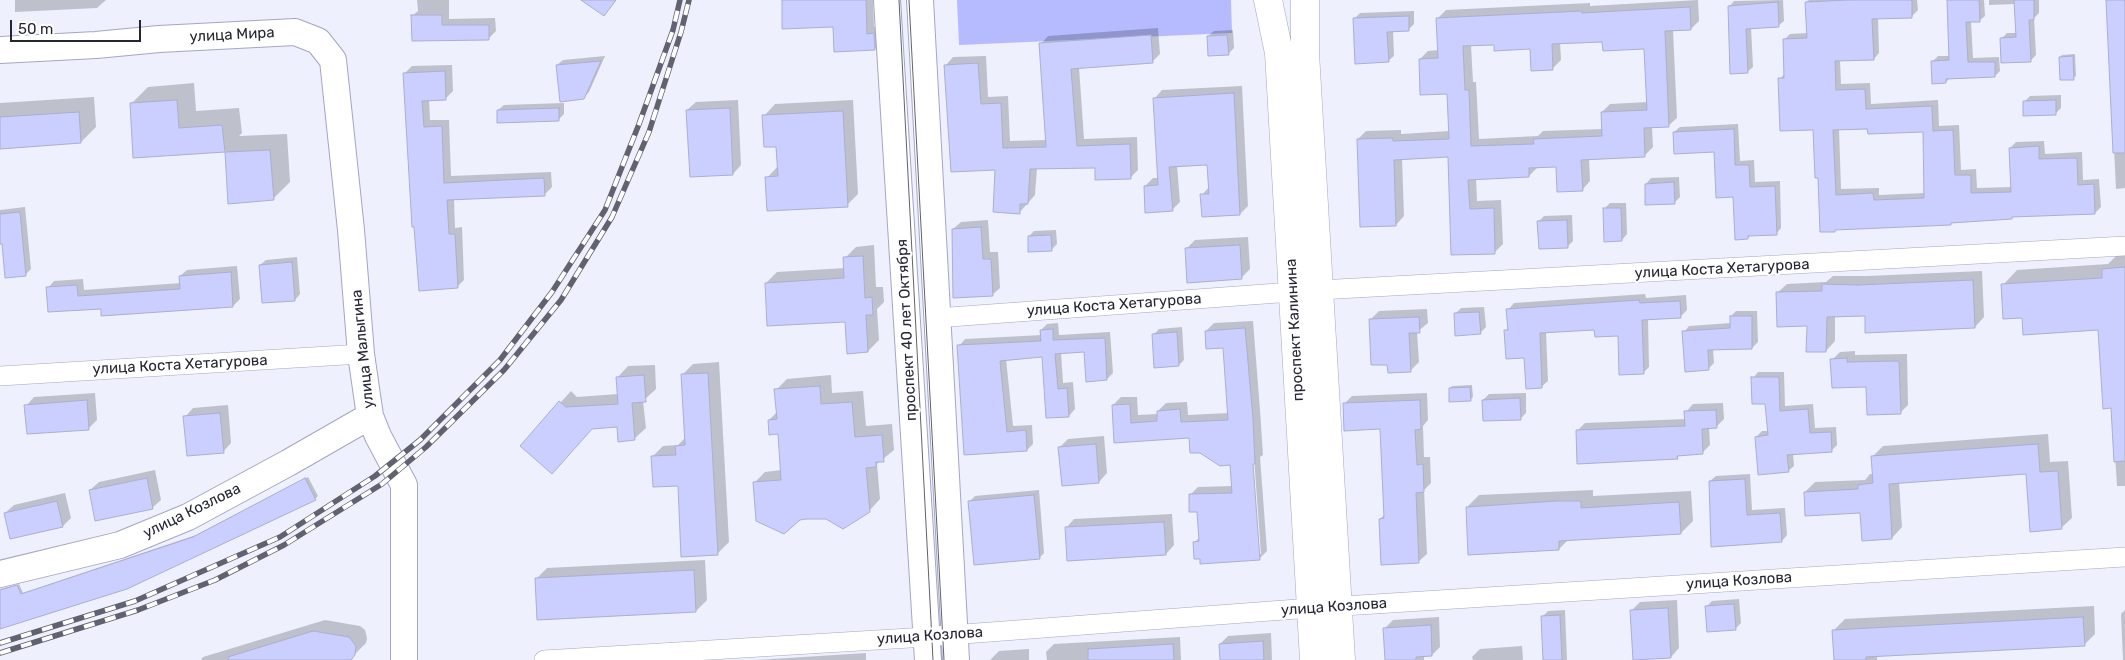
<!DOCTYPE html>
<html>
<head>
<meta charset="utf-8">
<style>
	body { margin:0 }
	#map { position:relative; width:2125px; height:660px; overflow:hidden; background:#eef0fe; font-family:Rubik,sans-serif }
	canvas { display:block }
	.scale { position:absolute; left:10px; top:20px; width:131px; height:22px; box-sizing:border-box; border:2px solid #252633; border-top:0; padding-left:6px; font-size:15px; line-height:18px; white-space:nowrap; color:#252633; -webkit-text-stroke:4px #fefefe; paint-order:stroke }
</style>
</head>
<body>
<div id="map">
<canvas width="2125" height="660"></canvas>
<div class="scale">50 m</div>
</div>
<script>
const c = document.querySelector('canvas').getContext('2d');
c.lineJoin = 'round';
function paint(path, color) { c.fillStyle = color; c.fill(path, 'evenodd'); }
const shape = rows => new Path2D(rows.map(r => 'M' + r).join(''));
function stroke(path, color, width, dash) { c.strokeStyle = color; c.lineWidth = width; c.lineCap = dash ? 'butt' : 'round'; c.setLineDash(dash || []); c.stroke(path); }
function drawText(font, color, halo, rows, align = 'center') {
  c.font = font + ' Rubik,sans-serif'; c.lineWidth = 4.5; c.setLineDash([]); c.textBaseline = 'middle'; c.strokeStyle = halo; c.fillStyle = color; for (const [text, x, y, turn = 0] of rows) {
    c.save(); c.translate(x, y); c.rotate((+turn || 0) * Math.PI / 180); c.textAlign = isNaN(turn) ? turn : align; if (halo) c.strokeText(text, 0, 0); c.fillText(text, 0, 0); c.restore();
  }
}
const green = shape([
	[957,0,1231,0,1232,33,959,45]
]);
const shadow = shape([
	[15,0,106,0,97,8,15,12],
	[417,0,449,0,449,19,495,18,496,31,488,39,413,40,412,16,418,11],
	[783,0,873,0,874,27,881,26,882,41,875,49],
	[1698,0,1699,21,1691,29,1673,30,1677,118,1668,126,1652,127,1653,147,1644,156,1589,158,1590,181,1582,190,1557,166,1537,168,1529,176,1476,178,1477,201,1501,200,1503,244,1495,252,1453,254,1449,156,1402,158,1404,216,1396,225,1358,139,1366,131,1401,130,1401,134,1450,131,1448,92,1420,59,1428,51,1439,50,1438,18,1446,10,1590,3,1590,6],
	[1604,41,1646,48,1648,102,1610,104,1602,112,1603,129,1543,131,1538,136,1479,139,1476,82,1473,82,1471,45,1495,44,1531,48,1552,69,1561,60,1560,42],
	[1783,0,1784,21,1778,26,1751,27,1753,67,1747,72,1729,7,1734,1],
	[1809,0,1917,0,1918,10,1912,16,1878,18,1879,53,1874,59,1840,60,1841,84,1870,83,1871,104,1938,100,1939,126,1959,125,1961,170,1976,169,1977,188,2012,187,2010,148,2016,142,2044,141,2045,154,2082,152,2083,180,2099,179,2101,207,2095,213,2014,216,2011,218,1953,222,1950,224,1836,228,1814,128,1780,79,1785,73,1784,40,1790,34,1808,33,1806,2],
	[1869,127,1924,131,1925,193,1879,195,1879,188,1841,189,1839,129],
	[1948,0,1984,0,1985,16,1979,21,1971,21,1973,58,1999,57,2000,71,1995,76,1950,78,1946,82,1933,61,1938,56,1950,56],
	[1989,0,2039,0,2039,13,2034,18,2036,55,2030,61,2001,39,2007,33,2017,33,2016,4,1989,5],
	[2107,0,2125,0,2125,188,2116,189],
	[1414,11,1414,24,1409,29,1393,30,1394,56,1388,61,1354,19,1360,13],
	[1158,28,1160,54,1152,62,1079,67,1084,139,1137,137,1138,170,1130,178,1096,166,1037,168,1035,195,1019,213,946,65,953,57,986,56,988,97,1008,96,1010,141,1047,140,1041,44,1048,36],
	[1233,30,1234,48,1228,54,1208,36,1214,31],
	[2075,54,2076,76,2073,78,2060,57,2062,55],
	[605,56,589,92,583,98,557,65,563,60],
	[452,65,453,91,446,98,429,99,430,120,449,120,451,176,551,172,552,187,544,195,454,199,455,228,462,227,464,280,457,287,404,74,412,66],
	[194,83,196,111,239,108,242,133,239,136,287,134,290,182,273,199,229,202,226,151,134,157,131,104,148,87],
	[1242,86,1248,206,1240,214,1202,195,1209,187,1208,163,1177,165,1180,202,1172,210,1145,186,1153,178,1159,178,1155,98,1162,90],
	[2061,95,2061,108,2055,114,2024,102,2030,96],
	[94,97,96,127,81,142,0,147,0,103],
	[738,100,741,165,733,174,687,110,696,102],
	[853,100,858,194,847,205,767,178,778,166,777,146,764,116,775,104],
	[564,103,564,114,559,119,498,110,504,105],
	[1738,124,1740,161,1754,160,1755,182,1780,181,1781,228,1776,234,1751,235,1748,238,1734,196,1715,151,1674,132,1680,127],
	[1679,177,1680,197,1674,203,1646,184,1651,178],
	[1610,203,1626,203,1627,234,1622,240,1604,209],
	[25,207,31,269,26,274,3,243,0,243,0,210],
	[1572,215,1573,241,1567,247,1539,221,1544,216],
	[988,220,990,252,998,252,1000,288,992,295,953,229,961,222],
	[1056,230,1057,244,1051,250,1029,236,1034,231],
	[1248,237,1250,269,1241,278,1186,249,1195,240],
	[874,245,876,287,883,287,884,302,877,309,879,340,868,351,847,321,766,283,777,272,845,268,845,258,856,247],
	[2118,254,2125,254,2125,486,2117,486,2112,407,2099,329,2023,317,2003,285,2017,270,2108,264],
	[297,257,300,294,295,300,260,265,266,260],
	[237,266,240,299,233,306,102,307,48,288,54,281,83,279,84,290,181,283,180,276,187,270],
	[1982,271,1984,317,1975,327,1866,315,1835,316,1835,341,1826,351,1808,325,1777,293,1787,284,1826,282,1833,276,1868,276],
	[1645,294,1646,298,1686,295,1687,310,1680,317,1648,319,1649,367,1643,373,1619,334,1595,329,1546,332,1548,381,1541,387,1526,357,1505,331,1509,327,1508,310,1514,303],
	[1484,307,1486,327,1480,333,1455,314,1461,308],
	[1427,309,1428,323,1417,332,1419,362,1410,371,1388,363,1370,320,1379,311],
	[1736,311,1757,311,1758,342,1752,348,1713,349,1714,363,1708,369,1684,332,1689,326,1731,323,1731,316],
	[1253,321,1260,410,1263,455,1260,457,1267,551,1259,559,1195,542,1200,537,1198,510,1190,495,1198,487,1233,486,1231,464,1190,437,1115,441,1113,405,1121,397,1137,397,1138,415,1158,414,1158,411,1166,403,1187,402,1188,415,1229,413,1224,347,1206,331,1214,323],
	[1251,458,1254,458,1261,554,1258,554],
	[1058,323,1059,335,1110,332,1113,373,1107,379,1086,351,1061,352,1063,383,1073,382,1075,409,1069,416,1043,356,1006,359,1013,426,1032,425,1033,444,1027,450,965,454,959,346,965,339,1042,335,1041,330,1047,324],
	[1182,327,1184,360,1179,365,1154,334,1159,329],
	[1855,351,1855,355,1907,354,1908,405,1900,413,1867,385,1832,360,1840,352],
	[719,362,729,542,717,554,679,485,652,457,663,446,678,445,686,437,682,375,693,364],
	[655,365,656,389,643,401,646,428,634,439,618,426,592,428,521,446,571,391,577,397,618,394,617,378,628,366],
	[1758,372,1784,372,1785,406,1813,404,1815,428,1836,427,1837,445,1831,451,1793,453,1794,466,1788,471,1756,437,1762,431,1769,431,1767,402,1753,378],
	[831,375,832,393,863,391,866,426,892,424,894,450,877,464,880,499,869,511,754,483,765,472,782,470,779,433,769,420,777,412,776,390,787,379],
	[1472,385,1473,397,1470,400,1450,388,1452,386],
	[95,393,97,420,89,428,26,406,34,397],
	[1427,393,1428,420,1423,426,1424,457,1430,457,1431,483,1424,490,1427,554,1418,562,1380,519,1385,514,1381,427,1344,404,1352,396],
	[1526,393,1526,413,1521,418,1483,400,1489,394],
	[1723,403,1724,419,1716,427,1709,427,1710,445,1702,453,1680,454,1677,458,1577,431,1585,423,1686,419,1686,412,1693,404],
	[228,405,231,443,223,452,185,417,193,408],
	[2048,434,2050,462,2068,461,2072,518,2061,528,2027,473,1899,482,1902,527,1892,538,1861,511,1805,492,1815,482,1865,480,1870,474,1873,474,1872,457,1883,446],
	[1104,436,1107,473,1099,482,1060,447,1068,439],
	[155,470,161,500,152,508,90,490,99,482],
	[1750,474,1752,510,1785,508,1787,535,1782,541,1712,545,1710,481,1716,476],
	[308,477,318,496,315,499,0,627,0,589,19,584,23,593,196,535],
	[1039,490,1044,553,1039,558,970,501,975,496],
	[1593,490,1593,496,1691,491,1693,521,1681,533,1568,540,1559,549,1467,507,1479,495],
	[65,493,71,518,63,526,5,513,14,505],
	[1172,514,1174,545,1166,554,1066,528,1074,519],
	[705,560,707,600,696,611,536,579,547,568],
	[1739,599,1741,623,1735,629,1707,606,1712,601],
	[1677,600,1679,648,1671,657,1631,611,1640,602],
	[2094,606,2095,634,2084,645,1877,655,1877,660,1854,660,1834,630,1845,619],
	[1565,610,1567,660,1545,660,1542,617,1548,611],
	[2125,610,2125,660,2123,660,2121,614],
	[1439,617,1440,647,1432,655,1424,655,1424,660,1386,660,1385,628,1393,620],
	[325,620,360,626,365,630,367,638,366,643,350,659,347,660,201,660,203,657],
	[1271,633,1272,660,1221,660,1220,644,1228,636],
	[1180,637,1181,660,1047,660,1046,652,1054,644],
	[1522,646,1523,660,1473,660,1472,657,1480,649],
	[1029,649,1029,660,990,660,999,651],
	[866,653,866,660,757,660]
]);
const building = shape([
	[581,0,616,0,604,16,581,0],
	[782,0,866,0,867,34,874,33,875,50,834,52,833,27,782,29,782,0],
	[1848,0,1912,0,1912,18,1872,19,1874,60,1835,61,1836,90,1865,89,1866,109,1932,106,1933,131,1953,130,1955,175,1971,175,1971,193,2011,192,2009,148,2039,146,2039,159,2077,158,2078,185,2094,184,2095,214,2012,217,2012,219,1951,223,1951,225,1835,230,1835,232,1820,232,1818,178,1815,178,1813,130,1780,131,1778,78,1784,78,1783,39,1807,38,1805,2,1848,0],
	[1867,129,1868,134,1923,132,1924,198,1874,200,1873,193,1836,195,1833,130,1867,129],
	[1947,0,1979,0,1980,22,1966,22,1968,62,1995,62,1995,77,1946,79,1946,83,1932,84,1931,61,1949,60,1947,0],
	[2014,0,2034,0,2034,20,2029,20,2031,62,2001,63,2000,38,2016,37,2014,0],
	[2106,0,2125,0,2125,153,2113,153,2106,0],
	[1778,2,1779,27,1746,29,1748,73,1730,74,1728,6,1778,2],
	[1690,7,1691,30,1665,31,1669,127,1644,128,1645,157,1581,160,1583,191,1557,192,1556,167,1529,168,1529,177,1468,180,1470,209,1494,208,1495,254,1451,255,1448,157,1394,160,1396,226,1360,227,1357,139,1393,138,1393,141,1449,139,1447,94,1420,95,1419,59,1438,58,1436,18,1582,11,1582,13,1690,7],
	[1602,42,1603,51,1644,49,1647,110,1601,112,1602,136,1533,139,1534,144,1471,146,1469,90,1465,90,1463,46,1494,45,1494,51,1530,49,1531,71,1553,70,1552,44,1602,42],
	[411,15,442,15,442,25,489,25,489,40,412,41,411,15],
	[1409,16,1409,31,1387,32,1389,62,1355,64,1353,18,1409,16],
	[1151,35,1153,63,1071,69,1077,146,1130,144,1131,179,1095,180,1095,168,1030,169,1028,204,1020,204,1020,214,993,212,995,170,951,172,944,65,978,63,981,104,1001,103,1003,148,1046,147,1039,43,1151,35],
	[1227,35,1229,55,1208,56,1207,36,1227,35],
	[2073,56,2074,80,2060,80,2059,57,2073,56],
	[601,61,584,99,560,102,556,65,601,61],
	[445,71,446,100,422,101,424,127,442,126,444,183,544,178,545,196,447,200,449,234,455,234,458,288,419,291,414,227,412,227,403,73,445,71],
	[1234,93,1240,215,1202,217,1200,194,1209,194,1207,165,1169,167,1173,211,1145,213,1144,186,1158,185,1153,98,1234,93],
	[177,100,179,128,222,125,225,152,133,158,130,103,177,100],
	[2056,100,2056,115,2023,116,2023,101,2056,100],
	[559,108,559,121,497,123,497,110,559,108],
	[730,108,733,175,690,177,686,110,730,108],
	[843,111,848,207,767,211,765,177,778,176,776,147,764,147,762,115,843,111],
	[79,112,81,143,0,149,0,117,79,112],
	[1734,129,1735,165,1749,165,1750,187,1775,186,1777,235,1748,236,1748,239,1735,240,1733,197,1716,198,1714,152,1674,154,1673,132,1734,129],
	[270,150,274,200,228,204,225,152,270,150],
	[1674,182,1675,204,1645,205,1645,184,1674,182],
	[1603,208,1621,208,1622,241,1604,242,1603,208],
	[20,212,26,276,5,278,2,244,0,244,0,214,20,212],
	[1567,220,1568,248,1539,249,1537,221,1567,220],
	[981,227,983,259,991,259,993,296,953,298,952,229,981,227],
	[1051,235,1052,251,1028,252,1028,236,1051,235],
	[1240,245,1242,279,1187,283,1185,248,1240,245],
	[863,256,865,298,872,297,873,315,866,315,868,352,847,354,845,322,767,326,765,283,844,278,843,257,863,256],
	[292,262,295,301,262,303,259,265,292,262],
	[2125,267,2125,461,2114,462,2111,408,2103,409,2098,330,2023,335,2022,318,2003,319,2001,284,2102,278,2102,269,2125,267],
	[231,272,233,307,101,316,101,309,48,312,46,287,77,285,78,296,180,289,179,276,231,272],
	[1973,280,1975,328,1865,333,1865,316,1827,317,1826,352,1806,352,1807,326,1777,327,1776,292,1822,291,1822,284,1858,285,1973,280],
	[1639,300,1640,303,1680,301,1681,318,1642,320,1644,374,1619,375,1618,336,1595,337,1594,330,1540,333,1542,388,1526,389,1524,358,1506,359,1504,330,1508,330,1506,309,1639,300],
	[1479,312,1481,334,1455,336,1454,313,1479,312],
	[1730,316,1752,316,1752,349,1708,350,1709,370,1685,372,1682,331,1730,328,1730,316],
	[1419,317,1420,333,1409,333,1411,372,1388,373,1387,365,1371,365,1369,319,1419,317],
	[1245,328,1253,418,1255,464,1253,464,1260,560,1200,564,1200,559,1194,559,1193,542,1199,541,1197,512,1189,512,1189,494,1232,493,1230,465,1220,466,1200,453,1190,453,1189,438,1114,443,1112,405,1130,404,1131,423,1157,421,1157,411,1180,409,1181,422,1228,420,1223,348,1206,349,1205,331,1245,328],
	[1053,329,1053,340,1105,338,1107,380,1086,382,1084,352,1055,354,1058,389,1067,388,1069,417,1046,418,1042,357,1000,361,1007,432,1026,430,1027,451,964,455,957,345,1041,341,1040,330,1053,329],
	[1177,332,1179,366,1154,368,1152,334,1177,332],
	[1847,358,1847,362,1899,361,1901,414,1867,415,1866,387,1832,388,1830,359,1847,358],
	[708,373,718,555,681,557,678,486,653,487,651,456,676,455,675,446,685,445,681,374,708,373],
	[644,375,646,402,632,403,635,440,618,442,617,427,592,429,552,474,520,446,559,401,566,407,618,404,616,377,644,375],
	[1751,377,1779,377,1780,411,1808,409,1810,433,1831,432,1832,452,1787,455,1789,472,1758,475,1755,437,1768,435,1765,404,1752,404,1751,377],
	[820,386,821,404,852,402,855,437,882,435,884,462,876,462,876,467,866,468,870,512,843,529,826,519,806,519,800,520,784,534,756,521,753,482,781,480,778,434,769,435,768,420,777,419,774,389,820,386],
	[1470,387,1471,401,1449,402,1449,388,1470,387],
	[1520,398,1521,420,1483,421,1482,400,1520,398],
	[87,400,89,430,27,434,24,405,87,400],
	[1420,400,1421,429,1415,430,1417,465,1423,464,1424,492,1416,493,1419,563,1381,565,1379,519,1384,518,1380,429,1344,431,1343,403,1420,400],
	[1716,410,1717,428,1702,429,1703,454,1677,456,1678,459,1577,464,1576,430,1685,426,1684,411,1716,410],
	[220,413,224,453,187,456,183,416,220,413],
	[1096,444,1099,483,1062,486,1058,447,1096,444],
	[2038,444,2040,472,2058,471,2062,529,2030,532,2026,474,1889,484,1892,539,1862,541,1860,513,1805,516,1804,492,1858,489,1858,485,1873,483,1871,456,2038,444],
	[147,478,153,509,95,521,89,490,147,478],
	[305,478,316,500,127,589,0,629,0,590,17,585,21,594,193,537,305,478],
	[1745,479,1747,515,1780,513,1782,542,1711,547,1709,481,1745,479],
	[1034,495,1040,559,974,565,968,501,1034,495],
	[57,501,63,527,10,539,4,513,57,501],
	[1556,501,1581,501,1581,508,1679,502,1681,534,1559,541,1559,550,1468,555,1466,507,1556,501],
	[1164,522,1166,555,1067,561,1065,527,1164,522],
	[694,570,696,612,537,620,535,578,694,570],
	[1734,604,1736,630,1707,632,1705,606,1734,604],
	[1668,608,1671,658,1633,660,1630,610,1668,608],
	[1560,615,1562,660,1543,660,1541,616,1560,615],
	[2083,617,2085,646,1866,657,1866,660,1834,660,1832,630,2083,617],
	[1431,625,1432,656,1416,657,1416,660,1385,660,1383,628,1431,625],
	[313,631,349,637,356,646,355,655,351,660,229,660,228,657,313,631],
	[1263,641,1264,660,1220,660,1219,644,1263,641],
	[1173,644,1174,660,1088,660,1088,649,1173,644]
]);
const street = shape([
	[1319,290,2125,246],
	[936,318,1292,292],
	[0,376,361,354],
	[544,660,910,638,1311,608,2125,557]
]);
const secondary = shape([
	[887,0,928,660],
	[920,0,956,660],
	[0,50,96,45,159,39,295,32,318,41,333,60,351,230,361,354,370,416,378,436,404,485,404,660],
	[0,574,120,545,188,517,288,463,370,416]
]);
const primary = shape([
	[1268,0,1279,53,1314,660],
	[1305,0,1305,53,1341,660]
]);
const tram = shape([
	[899,0,933,660],
	[909,0,944,660]
]);
const rail = shape([
	[0,643,135,601,280,537,375,476,420,440,500,360,552,292,605,210,639,124,673,30,680,0],
	[0,653,138,610,215,580,284,545,382,484,426,447,504,370,561,300,612,217,649,132,681,32,689,0]
]);
const streetNames = [
	["улица Мира",232,35,-3],
	["улица Коста Хетагурова",1722,269,-3],
	["улица Коста Хетагурова",1114,305,-4],
	["проспект 40 лет Октября",907,330,-93],
	["проспект Калинина",1295,330,-93],
	["улица Малыгина",363,349,-96],
	["улица Коста Хетагурова",180,365,-3],
	["улица Козлова",192,511,-26],
	["улица Козлова",1739,581,-4],
	["улица Козлова",1334,607,-4],
	["улица Козлова",930,636,-4]
];
paint(green, '#b5bbfe');
paint(shadow, '#0003');
paint(building, '#cacfff');
stroke(building, '#abaece', 1);
stroke(street, '#a3a6c6', 20);
stroke(secondary, '#a3a6c6', 28);
stroke(primary, '#a3a6c6', 29);
stroke(street, '#fff', 19);
stroke(secondary, '#fff', 26);
stroke(primary, '#fff', 28);
stroke(tram, '#61626f', 1);
stroke(rail, '#61626f', 5.5);
stroke(rail, '#fefefe', 4, [11]);
drawText('15px', '#252633', '#fefefe', streetNames);
</script>
</body>
</html>
